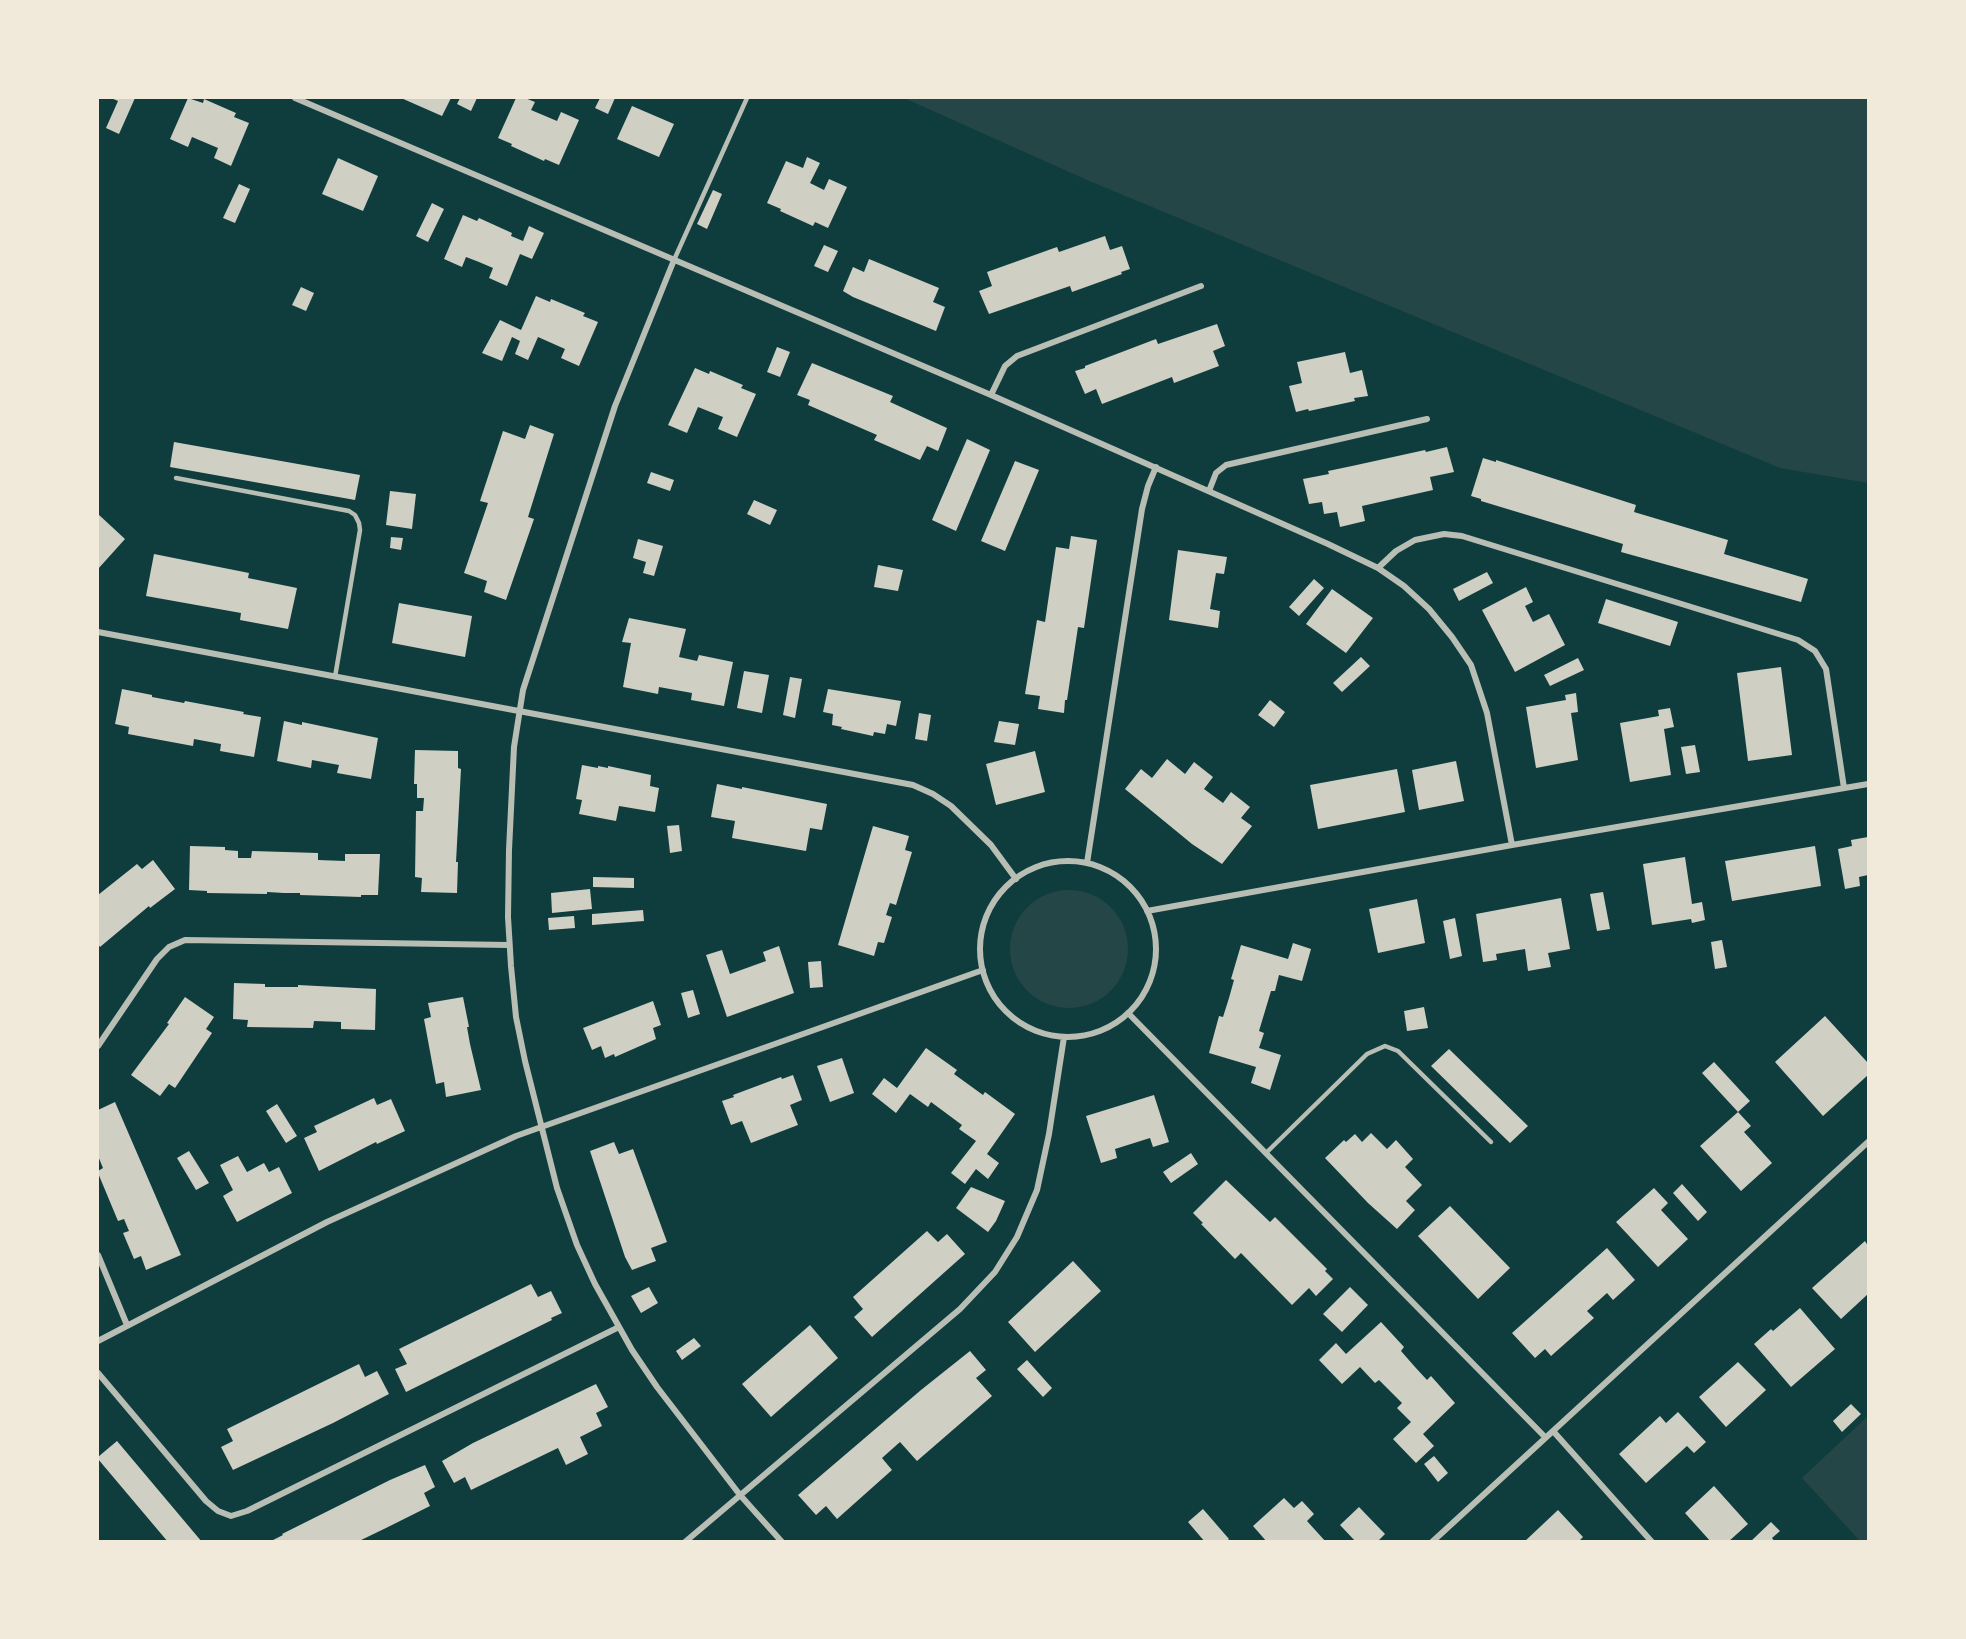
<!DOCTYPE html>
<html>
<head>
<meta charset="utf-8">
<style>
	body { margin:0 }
	#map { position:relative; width:1966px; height:1639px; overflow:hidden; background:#0f3d3e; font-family:"IBM Plex Sans",sans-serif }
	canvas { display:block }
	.frame { position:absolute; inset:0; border:99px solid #f1e9da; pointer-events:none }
</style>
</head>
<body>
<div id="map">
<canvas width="1966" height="1639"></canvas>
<div class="frame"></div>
</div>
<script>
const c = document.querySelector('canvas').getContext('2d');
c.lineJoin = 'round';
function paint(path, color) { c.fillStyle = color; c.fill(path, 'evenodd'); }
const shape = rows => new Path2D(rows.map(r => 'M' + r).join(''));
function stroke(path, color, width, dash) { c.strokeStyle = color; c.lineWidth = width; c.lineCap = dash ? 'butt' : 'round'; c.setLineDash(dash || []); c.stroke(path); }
const green = shape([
	[904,98,1868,98,1868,483,1780,468,1087,180],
	'1010 949a59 59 0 1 1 118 0a59 59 0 1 1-118 0Z',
	[1868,1416,1868,1541,1860,1541,1802,1478]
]);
const building = shape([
	[111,98,135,98,119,134,106,128,118,101],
	[188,98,203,103,204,99,236,113,234,117,249,123,231,166,214,158,218,148,192,137,188,147,170,139],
	[401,98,451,98,442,116],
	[460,98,477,98,471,111,457,104],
	[516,98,525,98,535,102,531,110,557,121,561,112,579,120,559,165,545,159,544,161,511,146,512,144,498,138],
	[600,98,615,98,608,114,595,108],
	[632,106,674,124,659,157,617,139],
	[807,157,820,163,810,183,824,190,829,179,847,187,828,228,815,222,813,226,780,211,781,209,767,203,786,161,803,168],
	[338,158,378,176,363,211,322,194],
	[239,184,250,189,235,223,223,218],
	[713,190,722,194,707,229,697,224],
	[432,203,444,209,428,242,416,236],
	[463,215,477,221,479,218,512,233,511,236,523,241,529,226,544,233,532,259,520,254,507,286,489,278,493,268,479,262,466,257,462,267,444,259],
	[1105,236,1110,250,1122,246,1130,269,1121,272,1122,274,1072,292,1070,286,989,314,979,291,992,286,987,272,1057,247,1059,252],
	[824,245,838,251,828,272,814,266],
	[869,259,939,288,933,302,945,307,936,331,853,297,843,291,853,267,864,272],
	[301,287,314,293,306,311,292,305],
	[536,296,550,302,551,299,585,313,583,316,598,322,579,366,561,358,565,349,538,337,528,360,515,354,520,341,512,337,502,361,482,353,500,320,521,330],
	[1217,324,1225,346,1213,351,1219,366,1174,383,1172,377,1102,404,1096,389,1085,394,1075,371,1085,368,1085,366,1156,339,1158,344],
	[777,347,790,352,780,377,767,372],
	[1345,352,1350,373,1362,370,1368,396,1354,398,1355,401,1309,411,1308,409,1296,412,1289,386,1302,383,1297,362],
	[812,363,893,396,890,402,947,428,938,451,927,446,920,460,874,440,877,435,808,405,810,400,797,395],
	[695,368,709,374,710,371,743,385,741,388,756,394,737,437,718,429,723,417,698,407,687,433,668,425],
	[530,425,554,434,528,517,534,519,506,600,484,592,487,581,464,573,488,503,480,501,503,431,525,439],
	[967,439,990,450,956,531,932,520],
	[174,442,360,475,355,500,170,467],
	[1447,447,1454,472,1430,477,1433,490,1362,506,1365,521,1340,527,1337,512,1324,514,1322,502,1309,504,1303,479,1329,474,1328,471,1352,466,1425,450,1426,452],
	[1483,458,1496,462,1496,460,1636,505,1634,512,1728,540,1724,554,1808,579,1801,602,1621,552,1623,544,1481,501,1481,499,1471,496],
	[1015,461,1039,470,1005,551,981,541],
	[651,472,674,480,670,491,647,483],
	[390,491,416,494,412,529,386,525],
	[754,500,777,510,770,525,747,514],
	[98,514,125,539,98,569],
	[1071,536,1097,540,1084,628,1078,627,1067,700,1065,700,1064,713,1038,709,1040,696,1025,694,1037,620,1045,622,1056,547,1069,549],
	[391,537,403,538,401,550,390,548],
	[638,539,663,546,654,576,643,573,646,562,633,558],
	[1178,550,1227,557,1224,574,1216,573,1210,609,1220,611,1218,628,1169,620],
	[154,554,249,573,248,578,297,588,288,629,240,620,241,613,146,596],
	[878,565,903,570,898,591,874,587],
	[1487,572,1493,583,1459,601,1453,589],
	[1314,579,1324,588,1299,616,1289,607],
	[1526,587,1533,602,1525,606,1533,622,1549,614,1565,645,1515,672,1482,610],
	[1332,589,1373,618,1346,653,1306,624],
	[1606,599,1678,622,1670,646,1598,623],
	[399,603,472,616,465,657,392,643],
	[629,618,686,629,679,657,697,661,699,655,733,662,724,706,691,700,692,693,659,687,658,694,623,687,631,643,622,642],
	[1361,657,1370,666,1342,692,1333,683],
	[1578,658,1584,670,1550,686,1544,675],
	[1781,667,1792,755,1748,761,1737,673],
	[744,671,769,675,762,713,737,708],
	[790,677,802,679,795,718,783,715],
	[122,689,152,695,152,697,184,703,185,701,244,712,243,714,261,717,254,757,220,751,221,744,194,739,193,746,128,734,129,727,115,724],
	[828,689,901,701,896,726,887,724,885,734,874,732,873,736,841,729,842,727,832,725,833,714,823,712],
	[1576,693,1578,712,1571,713,1578,760,1536,768,1526,707,1566,700,1565,695],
	[1270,700,1285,712,1274,727,1258,715],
	[1670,708,1674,727,1664,729,1671,775,1630,782,1620,723,1659,716,1658,710],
	[919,713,931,715,927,741,915,739],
	[284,721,302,725,302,722,378,738,371,779,337,773,339,765,312,760,311,768,277,761],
	[999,721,1019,724,1015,745,994,742],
	[1695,745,1700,772,1686,774,1681,747],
	[415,750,458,751,458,768,461,769,456,862,458,862,457,893,421,892,422,878,415,877,416,811,423,811,424,798,417,798,417,784,414,784],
	[1035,751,1045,792,996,805,986,764],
	[1167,759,1185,774,1194,762,1213,777,1204,789,1223,803,1231,792,1250,807,1241,818,1252,826,1222,864,1192,844,1125,789,1141,769,1152,778],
	[1456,761,1464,801,1419,810,1412,770],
	[582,765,598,768,598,766,608,768,608,766,651,775,650,786,659,788,655,812,619,806,616,821,579,814,582,800,576,799],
	[1397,769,1405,812,1318,829,1310,785],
	[717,784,742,789,742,787,827,804,822,830,810,828,806,851,732,838,735,821,711,817],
	[679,825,682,851,670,853,667,826],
	[873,826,909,836,905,850,912,852,896,905,890,903,886,915,892,917,884,943,878,942,874,956,838,945],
	[1868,837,1868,875,1859,877,1860,886,1845,889,1838,849,1852,846,1851,840],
	[190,846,225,847,225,850,238,851,238,858,251,858,252,851,318,853,318,860,345,861,345,854,380,854,378,895,361,895,361,897,300,895,300,893,284,893,267,892,267,894,207,893,207,891,189,890],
	[1815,846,1821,886,1732,901,1725,861],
	[1685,857,1692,904,1702,902,1705,920,1692,923,1691,919,1652,925,1643,864],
	[153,860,175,889,150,908,149,906,100,947,98,944,98,895,137,864,142,869],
	[593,877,634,878,634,888,593,887],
	[590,889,592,909,552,913,551,893],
	[1603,892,1610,929,1597,931,1590,894],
	[1561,898,1570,949,1548,953,1551,967,1528,971,1525,949,1496,954,1497,960,1483,962,1476,914],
	[1417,899,1425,943,1378,953,1369,909],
	[643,910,644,921,592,925,592,914],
	[574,916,575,928,549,930,548,918],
	[1455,918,1462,956,1450,959,1443,921],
	[1722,940,1727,967,1715,969,1711,942],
	[1293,943,1311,949,1302,981,1279,975,1275,991,1271,991,1259,1031,1264,1033,1259,1048,1281,1055,1270,1090,1251,1083,1256,1067,1209,1053,1219,1016,1223,1017,1229,998,1234,980,1231,979,1241,945,1288,959],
	[779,946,794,993,727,1017,706,955,722,950,730,974,766,961,763,952],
	[821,961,823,987,810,988,808,962],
	[234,983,265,984,265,987,298,987,298,985,376,989,375,1030,341,1029,341,1022,314,1021,313,1028,247,1027,248,1020,233,1019],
	[693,990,700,1014,688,1018,681,993],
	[185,997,214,1017,206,1029,212,1033,175,1088,169,1084,160,1096,131,1075,169,1024,167,1023],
	[463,997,469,1027,467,1027,470,1044,481,1090,446,1097,444,1082,436,1084,424,1019,431,1017,428,1003],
	[653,1001,661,1025,653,1028,656,1039,615,1057,614,1054,605,1058,601,1046,592,1050,583,1028],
	[1424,1007,1428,1028,1407,1031,1404,1011],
	[1825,1016,1868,1063,1868,1075,1823,1116,1775,1062],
	[926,1048,957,1070,954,1074,983,1095,985,1092,1015,1114,987,1154,999,1163,988,1179,976,1169,965,1184,951,1173,976,1141,959,1129,962,1125,931,1102,928,1107,910,1094,896,1113,872,1094,884,1078,897,1088],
	[1449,1049,1528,1126,1510,1143,1431,1066],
	[842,1058,854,1093,830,1102,817,1066],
	[1714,1062,1750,1101,1738,1112,1702,1073],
	[793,1075,802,1100,790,1105,798,1125,751,1143,742,1121,731,1125,722,1101,734,1097,733,1095,781,1077,782,1079],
	[1154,1095,1169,1142,1153,1147,1150,1138,1115,1149,1117,1158,1101,1163,1086,1116],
	[374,1098,377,1105,391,1099,405,1131,377,1144,376,1142,319,1171,304,1138,317,1132,314,1126],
	[115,1102,181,1255,146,1270,141,1256,134,1259,123,1233,129,1231,124,1219,118,1221,98,1173,98,1171,103,1168,98,1156,98,1110],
	[277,1104,297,1136,286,1143,266,1111],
	[1738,1112,1751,1126,1744,1132,1772,1163,1741,1191,1700,1146],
	[1371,1133,1387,1149,1396,1140,1413,1159,1405,1167,1422,1185,1406,1201,1415,1210,1397,1229,1368,1203,1325,1158,1344,1140,1346,1142,1355,1134,1362,1142],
	[614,1142,619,1154,633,1149,667,1242,651,1248,656,1261,632,1270,625,1257,590,1151],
	[189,1151,209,1183,196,1190,177,1158],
	[1191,1153,1198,1164,1171,1183,1163,1172],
	[238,1156,247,1172,264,1163,269,1172,279,1167,292,1193,237,1222,223,1196,233,1190,220,1165],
	[1226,1180,1270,1222,1275,1217,1327,1269,1325,1271,1333,1279,1316,1296,1309,1288,1292,1305,1241,1253,1235,1259,1201,1224,1203,1223,1193,1213],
	[1682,1184,1707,1212,1698,1221,1673,1193],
	[971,1187,1005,1201,996,1221,988,1232,956,1208],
	[1654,1188,1668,1203,1661,1210,1688,1239,1658,1267,1616,1222],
	[1450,1206,1510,1268,1478,1299,1418,1236],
	[927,1231,938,1242,947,1234,965,1254,872,1337,854,1317,863,1309,853,1297],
	[1865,1241,1868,1246,1868,1294,1841,1319,1812,1288],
	[1607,1248,1635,1280,1613,1300,1607,1293,1587,1311,1594,1318,1551,1356,1545,1349,1535,1358,1512,1333],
	[1073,1261,1101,1291,1035,1352,1008,1322],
	[531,1284,538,1297,551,1291,562,1313,551,1318,552,1320,406,1392,395,1369,407,1364,399,1349],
	[649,1287,658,1303,641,1313,631,1296],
	[1350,1287,1368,1305,1342,1332,1323,1314],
	[1800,1308,1835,1349,1791,1387,1754,1344,1771,1329,1773,1331],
	[1381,1322,1404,1347,1401,1351,1415,1367,1427,1380,1431,1376,1455,1403,1423,1434,1434,1446,1416,1463,1393,1439,1411,1422,1397,1408,1402,1403,1379,1380,1375,1383,1360,1367,1342,1384,1319,1360,1336,1343,1346,1354],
	[810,1325,838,1358,771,1417,742,1384],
	[694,1338,701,1346,682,1360,676,1351],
	[970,1351,986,1370,976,1378,992,1396,917,1461,900,1442,882,1458,892,1470,837,1519,826,1506,816,1515,798,1495,921,1390],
	[1027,1360,1052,1388,1043,1397,1017,1369],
	[1738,1362,1766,1390,1726,1427,1699,1397],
	[359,1364,365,1377,377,1371,389,1394,333,1423,233,1470,221,1447,233,1441,227,1429],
	[596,1384,608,1407,596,1413,602,1426,580,1437,588,1454,566,1465,558,1448,471,1490,465,1477,454,1483,442,1461,473,1443],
	[1851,1404,1861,1414,1842,1432,1833,1421],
	[1678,1412,1706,1442,1694,1453,1687,1446,1646,1483,1619,1454,1660,1416,1666,1423],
	[117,1441,202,1542,168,1542,98,1459,98,1457],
	[1434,1456,1448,1473,1438,1482,1424,1464],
	[425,1465,435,1487,424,1493,430,1506,386,1528,357,1542,269,1542,283,1535,282,1534,390,1480],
	[1714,1486,1748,1524,1728,1542,1711,1542,1685,1513],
	[1284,1498,1294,1508,1302,1501,1314,1514,1307,1521,1326,1542,1267,1542,1253,1526],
	[1359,1507,1385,1534,1377,1542,1356,1542,1340,1525],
	[1203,1509,1229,1539,1226,1542,1205,1542,1188,1522],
	[1558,1510,1583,1537,1578,1542,1524,1542],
	[1771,1522,1780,1531,1772,1538,1775,1542,1750,1542]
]);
const service = shape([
	[674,260,747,98],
	[176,478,349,511,355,515,359,523,360,530,335,677],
	[1266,1153,1367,1054,1385,1046,1398,1051,1491,1142]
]);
const minor = shape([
	[295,98,991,395,1328,544,1378,568,1404,586,1429,609,1452,637,1471,665,1487,713,1512,845],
	[674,260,615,406,523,690,514,747,509,850,508,917,511,966,516,1017,525,1061,557,1188,577,1245,595,1284,632,1350,657,1387,740,1495,782,1542],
	[991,395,1005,366,1017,356,1201,286],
	[1209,491,1216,473,1226,465,1427,419],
	[1378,568,1396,551,1415,540,1444,534,1462,536,1798,640,1815,651,1826,669,1844,788],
	[98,632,913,785,933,794,951,806,991,845,1016,879],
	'980 949a88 88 0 1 1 176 0a88 88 0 1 1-176 0Z',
	[1087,863,1142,509,1148,486,1156,467],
	[1147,911,1512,845,1868,784],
	[1128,1013,1545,1437],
	[98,1046,157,959,169,947,185,940,509,945],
	[98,1255,127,1325],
	[98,1341,327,1222,516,1136,983,970],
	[98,1373,206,1501,218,1511,231,1516,247,1511,619,1327],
	[1553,1431,1652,1542],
	[685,1542,960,1309,995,1272,1017,1237,1037,1190,1049,1134,1064,1037],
	[1432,1542,1868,1142]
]);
paint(green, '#244646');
paint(building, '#cfcfc3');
stroke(service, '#b8beb3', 4.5);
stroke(minor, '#b8beb3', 6);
</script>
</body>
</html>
